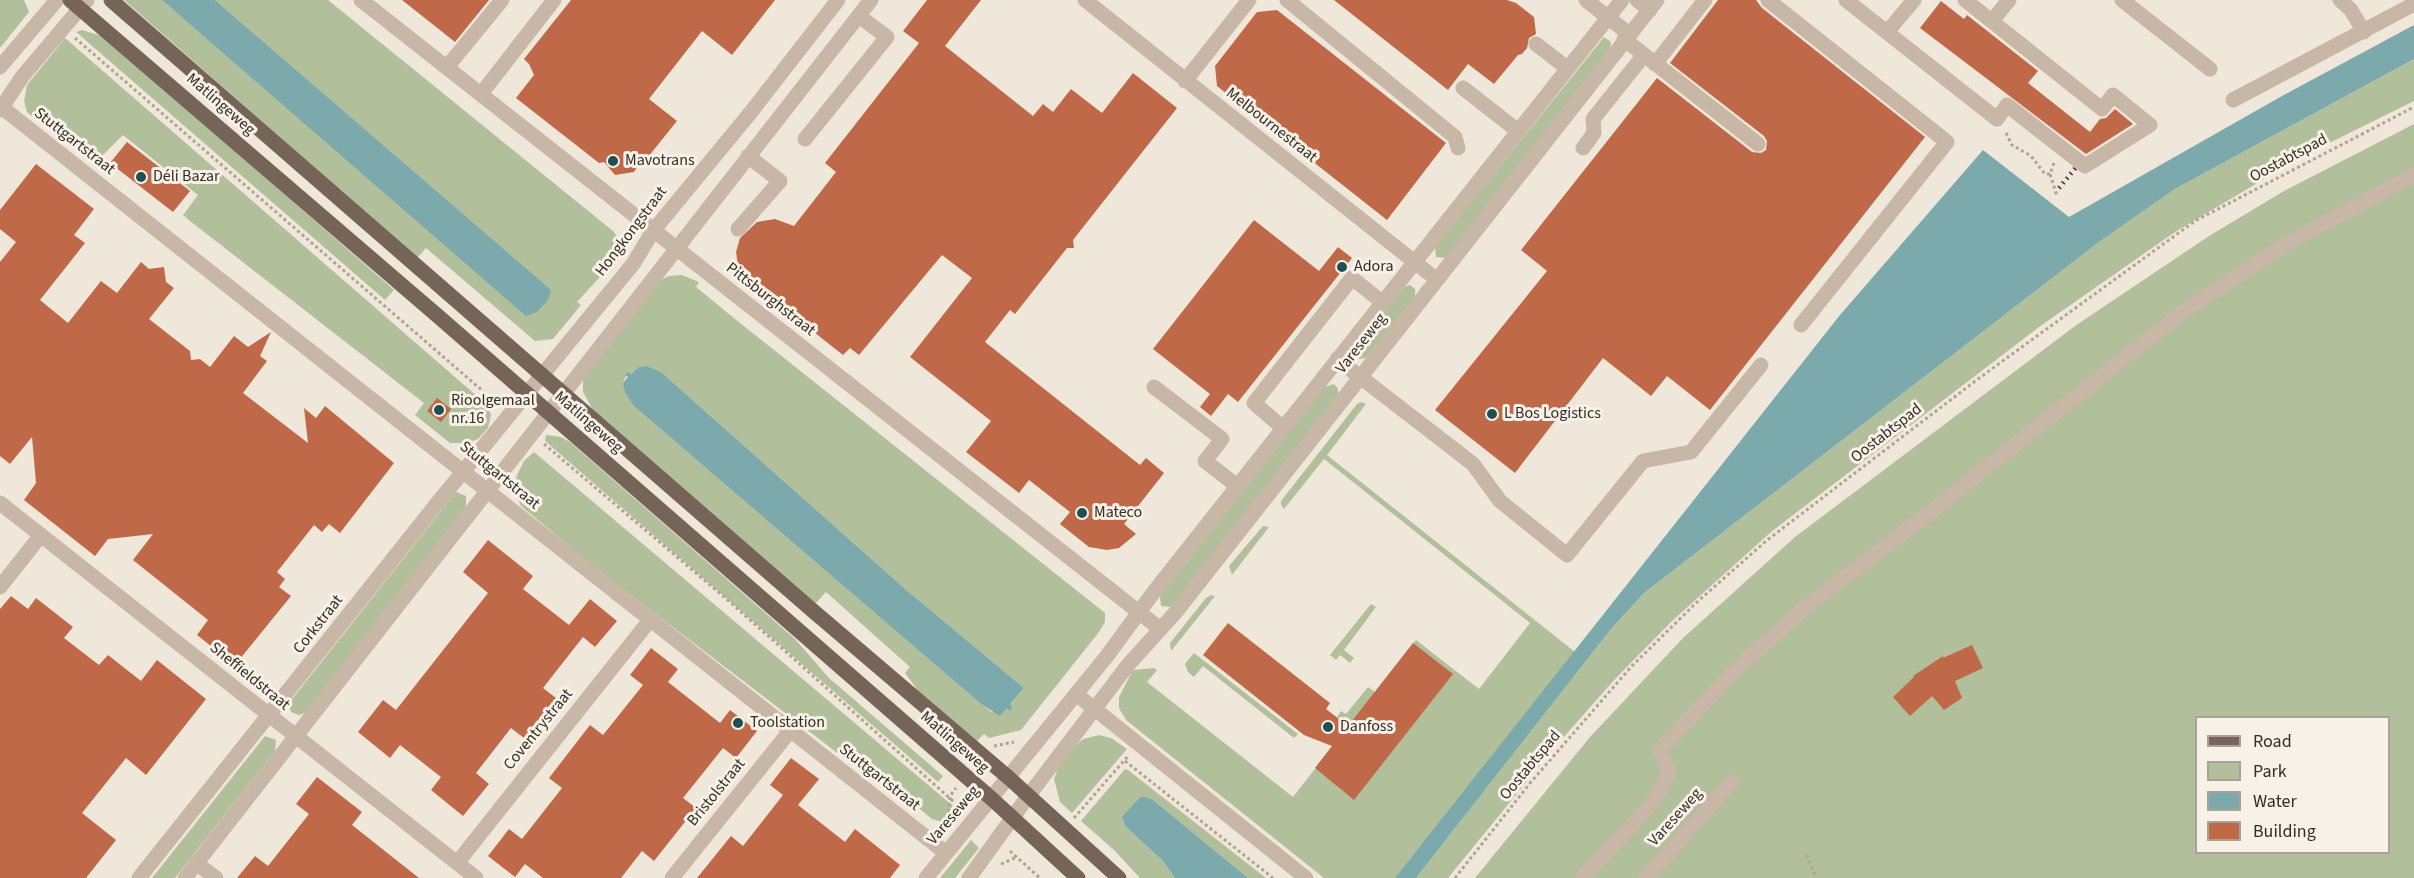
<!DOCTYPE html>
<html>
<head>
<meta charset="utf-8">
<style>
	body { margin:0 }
	#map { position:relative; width:2414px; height:878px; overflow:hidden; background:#f0e7db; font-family:"Source Sans 3",sans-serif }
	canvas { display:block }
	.legend { position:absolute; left:2195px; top:716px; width:195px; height:138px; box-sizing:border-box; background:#f8f1e7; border:2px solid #aaa29a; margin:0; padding:8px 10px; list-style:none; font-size:18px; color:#352c27 }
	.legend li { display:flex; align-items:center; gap:12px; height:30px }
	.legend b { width:30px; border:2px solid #aaa29a }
</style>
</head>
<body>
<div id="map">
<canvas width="2414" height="878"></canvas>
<ul class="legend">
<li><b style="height:8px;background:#766459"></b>Road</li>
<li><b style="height:16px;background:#b2bf9b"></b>Park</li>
<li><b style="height:16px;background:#7ba9ac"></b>Water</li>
<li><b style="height:16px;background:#c06949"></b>Building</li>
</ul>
</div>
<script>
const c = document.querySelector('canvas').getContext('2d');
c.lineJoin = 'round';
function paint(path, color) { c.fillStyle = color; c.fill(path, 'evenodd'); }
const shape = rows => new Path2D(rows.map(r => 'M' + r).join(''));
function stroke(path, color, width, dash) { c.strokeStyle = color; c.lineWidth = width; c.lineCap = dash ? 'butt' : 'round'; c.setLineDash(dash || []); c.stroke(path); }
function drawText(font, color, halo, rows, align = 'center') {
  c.font = font + ' "Source Sans 3",sans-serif'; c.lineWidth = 6; c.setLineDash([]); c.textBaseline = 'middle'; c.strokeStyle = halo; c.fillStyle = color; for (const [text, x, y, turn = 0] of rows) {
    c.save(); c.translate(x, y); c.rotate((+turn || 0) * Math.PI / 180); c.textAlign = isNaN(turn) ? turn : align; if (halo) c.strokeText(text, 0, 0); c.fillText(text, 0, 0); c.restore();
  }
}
const green = shape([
	[0,0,24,0,29,12,0,48],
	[124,0,162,0,262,86,550,290,215,0,328,0,613,231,621,242,620,255,577,302,581,305,553,339,535,341,426,248,417,258],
	[82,30,105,37,394,290,385,300,76,32],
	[1604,37,1611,42,1610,50,1446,258,1436,257,1435,247],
	[65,38,486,404,491,415,488,428,478,439,467,443,450,443,415,415,424,403,190,221,183,215,198,195,123,135,102,156,70,129,52,132,27,112,24,101,27,85],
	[2414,59,2414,101,2301,157,2175,232,2039,327,1771,532,1672,621,1615,679,1555,747,1448,878,1416,878,1611,629,1644,593,2099,242,2175,189],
	[2414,124,2414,878,1475,878,1590,737,1683,638,1795,537,2075,326,2209,236,2284,191],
	[2196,718,2388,718,2388,852,2196,852],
	[682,275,699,282,696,287,735,319,1105,613,1105,622,1099,632,1021,730,989,738,984,734,976,742,922,696,905,673,910,667,826,592,815,604,594,412,583,392,583,377,657,282,669,276],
	[647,366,661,372,904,588,1024,688,1010,704,1013,708,1011,710,1007,708,992,712,981,704,634,405,623,383,628,372,631,374,639,367],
	[1410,285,1415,289,1415,297,1366,358,1359,359,1355,353,1357,347,1403,287],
	[1334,384,1338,389,1338,395,1171,607,1161,606,1160,596,1325,387],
	[1361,402,1366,404,1327,455,1575,652,1396,878,1324,878,1126,720,1119,708,1119,697,1133,670,1154,668,1157,670,1147,682,1293,797,1369,700,1348,726,1337,717,1341,711,1346,714,1368,687,1375,692,1416,640,1479,689,1530,623,1324,459,1284,509,1281,505,1281,501,1357,404],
	[546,435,561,437,570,442,795,639,829,678,943,776,938,782,545,441],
	[534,452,953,806,948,812,954,817,943,822,932,819,900,793,895,797,598,570,521,506,514,491,517,475,524,461],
	[456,492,466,496,466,507,305,713,299,715,291,712,289,703],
	[1263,526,1269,527,1232,575,1229,566],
	[1211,595,1215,596,1171,651,1170,643,1206,598],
	[1371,604,1376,607,1344,650,1354,658,1350,663,1340,655,1336,660,1330,655],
	[1194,653,1298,734,1294,738,1203,666,1194,677,1188,672,1185,664],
	[1099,735,1111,738,1127,749,1072,813,1060,802,1054,779,1059,766,1075,746,1083,739],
	[265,736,276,740,275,751,175,878,152,878],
	[1125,769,1128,770,1266,878,1248,878,1152,799,1141,796,1122,818,1125,826,1163,861,1175,878,1140,878,1114,850,1081,821],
	[971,840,979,848,955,878,940,878]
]);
const water = shape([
	[162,0,215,0,551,290,548,300,537,312,526,316],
	[2414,25,2414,59,2175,189,2099,242,1644,593,1611,629,1416,878,1395,878,1840,315,1983,150,2069,217,2282,96],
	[647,366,661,372,904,588,1024,688,1010,704,1013,708,1010,711,1007,708,1000,716,981,704,633,405,625,392,623,383,628,377,625,375,628,372,631,374,639,367],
	[1141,796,1152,799,1248,878,1175,878,1163,861,1125,826,1122,817]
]);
const building = shape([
	[402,0,489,0,455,42],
	[571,0,775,0,732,55,702,31,649,99,677,121,648,157,642,158,634,172,615,175,604,162,599,163,516,98,534,75,529,64,524,59],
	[927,0,981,0,945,46,1033,116,1043,104,1053,112,1071,89,1102,113,1133,73,1177,108,1073,240,1074,248,1067,248,1015,314,1010,310,985,342,1140,465,1146,458,1164,473,1124,524,1136,534,1119,548,1107,550,1089,547,1060,524,1070,512,1029,480,1019,493,966,452,991,421,910,357,972,278,942,255,859,355,850,348,843,355,748,280,738,265,736,252,740,238,757,222,775,219,794,226,836,172,825,163,919,43,903,31],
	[1334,0,1507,0,1516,3,1534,17,1536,34,1529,38,1527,48,1522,54,1518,55,1494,84,1468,64,1448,90],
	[1718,0,1756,0,1762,8,1925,137,1710,410,1667,376,1651,396,1603,358,1515,473,1435,410,1547,271,1521,250,1657,78,1752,152,1761,153,1766,150,1767,141,1764,136,1670,63],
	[1941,1,1964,19,1967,15,2038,71,2028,83,2090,132,2100,119,2106,118,2115,109,2133,124,2086,154,1920,28],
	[1277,10,1446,143,1387,220,1217,86,1215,66,1257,12],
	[127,142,190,191,173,212,110,163],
	[36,164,94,209,74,235,85,243,40,300,68,323,101,281,117,293,141,262,149,269,164,267,166,282,174,288,149,319,190,351,191,360,200,359,210,367,234,336,248,347,271,332,260,356,267,361,243,393,308,443,304,408,316,418,325,406,394,463,340,533,329,524,322,532,314,525,277,572,285,579,279,587,291,596,235,665,197,635,208,620,133,560,153,534,108,539,95,556,24,500,36,483,32,437,10,464,0,456,0,262,16,242,0,229,0,210],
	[1254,220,1319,271,1338,247,1352,258,1238,402,1228,394,1211,416,1200,407,1210,394,1153,349],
	[437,398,451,409,441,422,427,411],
	[488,540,533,576,523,589,569,625,590,599,617,621,595,647,583,637,543,688,556,698,524,738,511,728,476,773,489,784,463,816,431,790,441,777,400,745,390,758,358,732,383,700,396,710,488,593,463,572],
	[11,596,28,609,36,598,73,627,64,638,99,665,108,655,141,681,157,660,206,699,146,775,126,758,82,813,116,840,86,878,0,878,0,609],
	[1228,623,1330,703,1326,709,1348,726,1413,643,1453,674,1354,800,1315,768,1332,746,1304,735,1203,655],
	[1972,645,1983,668,1955,681,1962,698,1944,710,1932,696,1910,716,1893,697,1914,677,1913,676,1943,656,1943,658],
	[651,648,678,669,668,682,720,723,730,710,757,731,736,758,723,748,683,798,696,808,654,861,642,851,621,878,543,878,525,864,515,877,488,856,509,829,522,839,562,788,549,778,590,725,603,735,643,685,630,675],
	[791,758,819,779,798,805,845,842,855,829,900,865,890,878,697,878,731,836,743,846,783,795,770,785],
	[317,777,362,812,352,825,419,878,237,878,255,856,268,866,309,814,296,804]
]);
const path = shape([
	[75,38,499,405],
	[2006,133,2012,145,2031,156,2045,174,2050,174],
	[2054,163,2050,174,2057,196],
	[544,444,730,602,962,809],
	[994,746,1014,742],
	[1125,761,1273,878],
	[1074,818,1129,755],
	[948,824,950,796,956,788],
	[1010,851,1040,878],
	[1807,855,1816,878],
	[1001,864,1017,857],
	[1455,878,1531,782,1631,667,1695,604,1766,541,1978,379,2195,221,2414,107]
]);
const minor = shape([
	[361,0,1159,628],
	[1085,0,1436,279],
	[1287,0,1455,137,1458,148],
	[1586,0,1629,34],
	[1637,0,1650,10],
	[1768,0,1947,142,1801,325],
	[1846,0,1997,119,2007,105,2085,166,2150,125,2113,95,2102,109,1965,0],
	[2122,0,2210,69],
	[2340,0,2351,10,2364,32],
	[1992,21,2009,0],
	[1887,32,1914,0],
	[1624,39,1758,144],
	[1536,44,1567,68],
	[1655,64,1705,0],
	[0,67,57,0],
	[447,67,502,0],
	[1185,81,1249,0],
	[1463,88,1518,131],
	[481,94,554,0],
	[2233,100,2414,4],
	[0,106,946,853],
	[0,110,22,77,87,0],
	[805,139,887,37,859,16],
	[1583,148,1594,133,1593,119,1644,55],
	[738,229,780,181,748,156],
	[1337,359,1473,464,1500,501,1567,555,1643,461,1691,452,1761,365],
	[1154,387,1222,439,1205,461,1237,486],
	[1283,428,1254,403,1352,278,1382,302],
	[0,503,476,878],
	[0,587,41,535],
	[1076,694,1306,878],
	[196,863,216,878],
	[457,863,650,620],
	[139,878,439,501,633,264,653,231,751,112,838,0],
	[185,878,871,0],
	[672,878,790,731],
	[926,878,1107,656,1153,593,1622,0],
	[969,878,1029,795,1128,665,1175,613,1657,0],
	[1582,878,1655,800,1669,772,1660,749,1739,667,1803,609,1932,511,2181,313,2291,241,2414,175],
	[1646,878,1732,781]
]);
const major = shape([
	[70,0,439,317,992,799,1078,878],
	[111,0,812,610,1009,778,1119,878]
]);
const rail = shape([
	[2059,188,2078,165]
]);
const markers = [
	[613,161,6,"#1f4f54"],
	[141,177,6,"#1f4f54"],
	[1342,267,6,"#1f4f54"],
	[439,410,6,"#1f4f54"],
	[1492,414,6,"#1f4f54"],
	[1082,513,6,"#1f4f54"],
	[738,723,6,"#1f4f54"],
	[1328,727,6,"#1f4f54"]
];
const streetNames = [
	["Matlingeweg",220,105,41],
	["Melbournestraat",1271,126,38],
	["Stuttgartstraat",74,142,38],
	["Oostabtspad",2289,159,-28],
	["Hongkongstraat",632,232,-53],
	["Pittsburghstraat",770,300,38],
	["Vareseweg",1362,344,-52],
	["Matlingeweg",588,423,41],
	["Oostabtspad",1887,434,-38],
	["Stuttgartstraat",499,476,39],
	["Corkstraat",319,625,-52],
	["Sheffieldstraat",249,677,39],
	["Coventrystraat",539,730,-51],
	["Matlingeweg",954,743,41],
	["Oostabtspad",1531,766,-50],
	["Stuttgartstraat",879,778,38],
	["Bristolstraat",717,793,-51],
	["Vareseweg",954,816,-50],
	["Vareseweg",1676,818,-48]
];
const poiNames = [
	["Mavotrans",625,161],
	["Déli Bazar",153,177],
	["Adora",1354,267],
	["Rioolgemaal",451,401],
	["nr.16",451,419],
	["L Bos Logistics",1504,414],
	["Mateco",1094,513],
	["Toolstation",750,723],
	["Danfoss",1340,727]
];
paint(green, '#b2bf9b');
paint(water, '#7ba9ac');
paint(building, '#c06949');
stroke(path, '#b3a191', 3, [3, 3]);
stroke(minor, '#c8b7a7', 15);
stroke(major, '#766459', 15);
stroke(rail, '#352c27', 4.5, [1.5, 4.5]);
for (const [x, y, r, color] of markers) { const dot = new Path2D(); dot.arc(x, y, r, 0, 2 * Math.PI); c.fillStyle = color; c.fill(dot); stroke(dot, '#f8f1e7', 2); }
drawText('16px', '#352c27', '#f8f1e7', streetNames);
drawText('16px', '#352c27', '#f8f1e7', poiNames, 'left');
</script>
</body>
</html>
